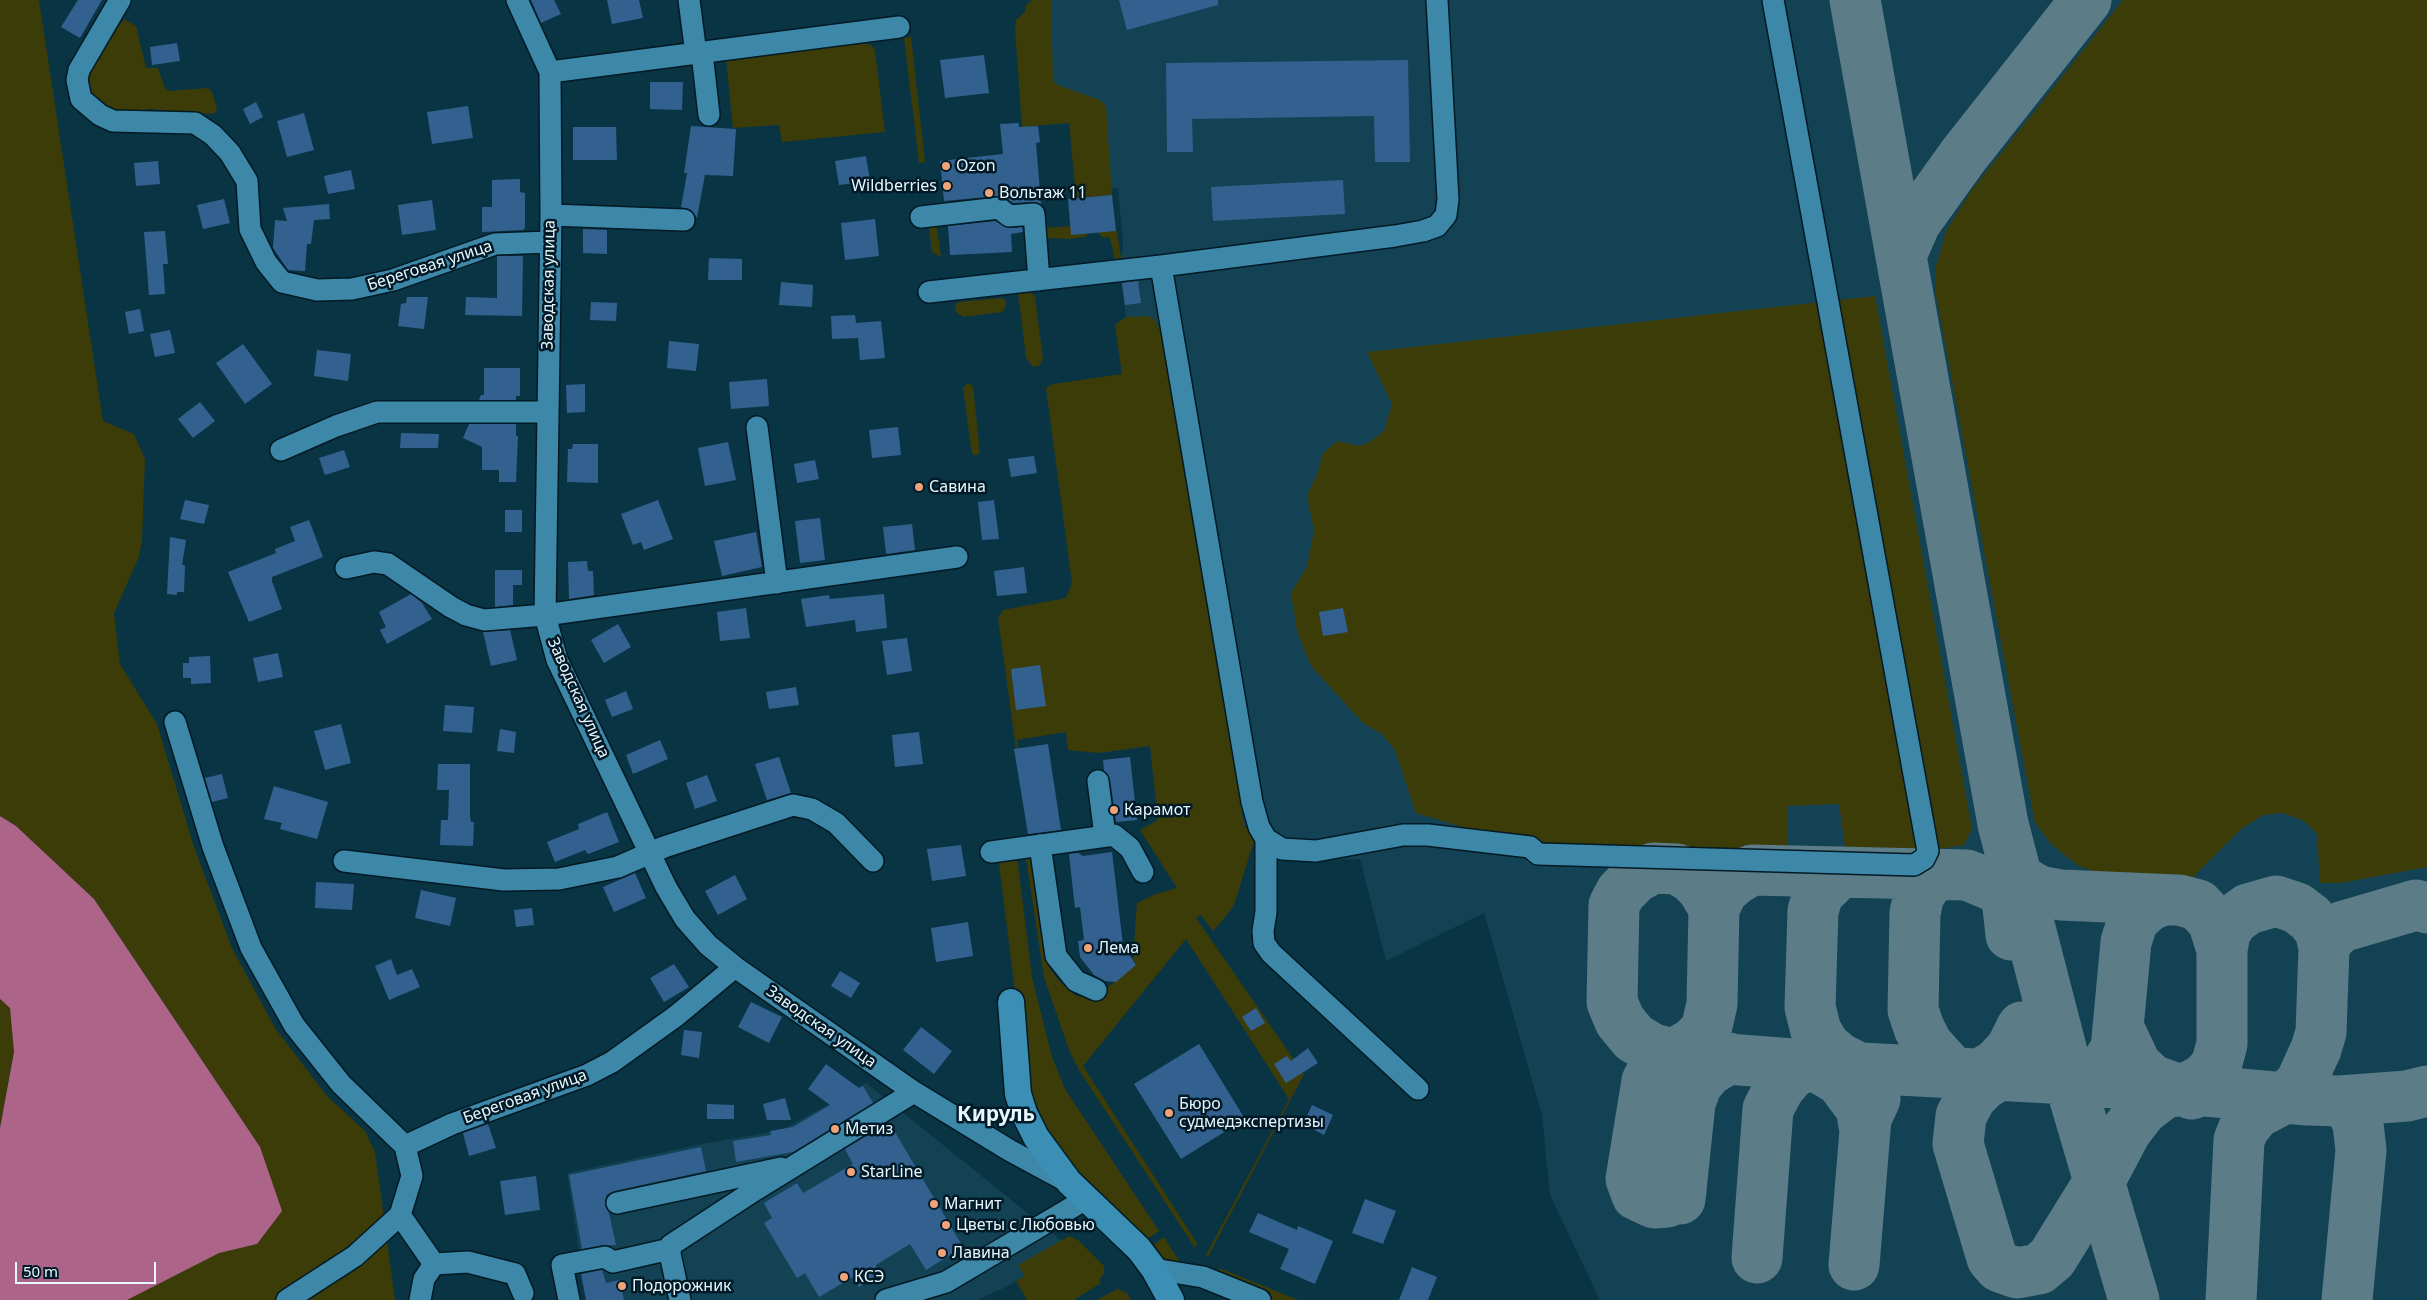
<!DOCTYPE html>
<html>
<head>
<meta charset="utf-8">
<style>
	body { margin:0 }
	#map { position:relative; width:2427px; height:1300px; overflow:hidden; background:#093444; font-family:"Noto Sans",sans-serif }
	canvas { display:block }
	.scale { position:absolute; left:15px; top:1262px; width:141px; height:22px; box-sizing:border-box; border:2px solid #e8f6fd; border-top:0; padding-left:6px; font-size:15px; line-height:18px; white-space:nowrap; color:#e8f6fd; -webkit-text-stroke:4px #001a27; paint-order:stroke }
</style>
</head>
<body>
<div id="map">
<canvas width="2427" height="1300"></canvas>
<div class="scale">50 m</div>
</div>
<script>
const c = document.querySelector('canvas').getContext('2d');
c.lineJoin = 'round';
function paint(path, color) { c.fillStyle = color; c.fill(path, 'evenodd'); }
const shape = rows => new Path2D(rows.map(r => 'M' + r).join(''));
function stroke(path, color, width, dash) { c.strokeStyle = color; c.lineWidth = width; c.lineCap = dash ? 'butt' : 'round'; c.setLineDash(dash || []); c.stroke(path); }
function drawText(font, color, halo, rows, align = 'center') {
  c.font = font + ' "Noto Sans",sans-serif'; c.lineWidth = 5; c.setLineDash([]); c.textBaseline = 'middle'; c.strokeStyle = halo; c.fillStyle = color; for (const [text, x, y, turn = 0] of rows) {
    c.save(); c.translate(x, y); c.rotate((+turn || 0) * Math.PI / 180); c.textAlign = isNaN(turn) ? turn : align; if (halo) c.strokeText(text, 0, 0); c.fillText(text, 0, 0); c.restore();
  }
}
const built = shape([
	[1046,0,2427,0,2427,1300,1600,1300,1550,1195,1542,1115,1484,913,1386,961,1360,859,1311,860,1254,841,1252,827,1158,820,1150,746,1098,753,1155,603,1115,325,1126,317,1120,271,1123,244,1118,188,1105,189,1101,106,1048,86],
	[866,1083,1071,1248,1006,1287,977,1300,587,1300,567,1173,702,1144,782,1130]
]);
const green = shape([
	[0,0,39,0,103,421,134,434,145,459,142,540,139,557,114,613,120,664,157,724,194,847,232,948,275,1028,327,1096,365,1131,375,1152,395,1300,127,1300,219,1252,257,1244,260,1147,94,899,16,826,0,816],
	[1032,0,1051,0,1053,81,1058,85,1100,100,1106,106,1112,195,1076,198,1069,123,1022,127,1015,28,1016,20,1025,12,1026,5],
	[2123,0,2427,0,2427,867,2341,883,2320,883,2317,834,2304,821,2283,813,2263,815,2240,830,2189,881,2150,881,2103,875,2077,865,2051,844,2035,823,1936,295,1935,270,1946,231,1971,191],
	[124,19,136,26,146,68,158,68,165,88,169,91,208,88,212,92,217,108,216,112,212,114,147,109,141,113,124,115,90,100,85,84,90,67],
	[911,37,925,162,919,163,904,38],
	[859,43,871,45,875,50,885,132,782,142,779,125,733,128,726,59],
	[936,219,941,257,932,252,928,220],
	[1071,226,1089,233,1085,237,1069,239,1048,238,1042,236,1045,228],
	[1117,231,1121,258,1121,267,1116,263,1110,238,1102,237,1098,232],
	[1028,289,1035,297,1043,359,1039,366,1033,367,1026,358,1018,292],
	[1875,296,1972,829,1964,845,1928,851,1846,855,1839,804,1788,806,1788,852,1530,847,1416,813,1395,750,1382,734,1363,723,1311,666,1297,631,1291,593,1307,567,1314,530,1307,496,1318,472,1323,453,1337,441,1359,446,1370,442,1384,431,1392,404,1367,352],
	[1001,298,1006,300,1006,306,1002,312,963,317,955,311,955,306,958,302],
	[1147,316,1154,319,1162,334,1244,827,1252,827,1254,841,1234,905,1227,915,1213,931,1201,915,1196,918,1304,1074,1208,1257,1206,1255,1289,1099,1186,939,1083,1066,1197,1243,1195,1248,1079,1070,1069,1050,1044,977,1025,852,1030,855,1044,950,1049,967,1059,981,1076,996,1091,998,1098,995,1136,965,1133,959,1137,903,1156,894,1177,888,1140,830,1158,820,1150,746,1098,753,1068,750,1066,732,1017,740,1018,749,1016,749,998,618,1003,610,1066,598,1072,583,1046,388,1053,384,1122,374,1115,325,1126,317],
	[969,383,973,387,980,452,977,455,973,455,971,449,963,387],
	[1017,857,1032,977,1052,1057,1065,1089,1159,1231,1141,1243,1066,1164,1034,1111,1016,999,999,864,1000,859],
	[0,999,10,1008,14,1052,0,1128],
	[1069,1236,1078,1240,1104,1266,1104,1274,1099,1280,1101,1283,1074,1300,1027,1300,1016,1281,1025,1276,1018,1265],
	[1164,1237,1180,1262,1158,1263,1146,1250],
	[1219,1269,1224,1270,1298,1300,1272,1300,1216,1278,1216,1270],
	[1117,1289,1127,1293,1131,1300,1097,1300]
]);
const water = shape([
	[0,816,16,826,94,899,260,1147,282,1211,257,1244,219,1253,127,1300,0,1300,0,1128,14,1052,10,1008,0,999]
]);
const taxiway = shape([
	[1855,0,2003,824,2069,1079,2134,1300],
	[1902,253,1915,223,1963,156,2086,0],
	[1840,872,1818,894,1813,911,1810,1007,1816,1031,1825,1046,1839,1058,1857,1067],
	[1937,875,1927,883,1919,895,1915,913,1913,1010,1919,1028,1927,1044,1953,1073],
	[2016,878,2039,891,2061,895,2176,900],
	[1714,908,1702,888,1691,877,1677,869,1653,868,1635,878,1621,892,1614,905,1612,1002,1620,1021,1634,1038,1653,1049,1676,1055,1805,1065,2069,1079,2308,1100,2340,1101,2407,1096,2427,1091],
	[2324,948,2330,937,2341,927,2416,905,2427,908],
	[2118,1027,2136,1065,2152,1080,2180,1090,2193,1085,2204,1079,2216,1066,2222,1044,2222,950,2225,933,2233,920,2248,909,2276,901,2297,908,2310,918,2320,930,2324,948,2321,1032,2316,1049,2300,1084,2283,1099,2256,1113,2244,1128,2239,1140,2231,1300],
	[2109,1060,2116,1049,2126,942,2133,920,2148,906,2163,900,2179,900,2198,905,2213,921,2222,950],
	[1980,1074,1996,1065,2011,1049,2022,1027],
	[1999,1075,1983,1085,1971,1097,1961,1116,1958,1144,1992,1258,2000,1267,2017,1273,2039,1269,2052,1258,2099,1182,2126,1131,2142,1110,2163,1094,2180,1090,2192,1094],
	[2340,1101,2352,1110,2358,1124,2361,1150,2347,1300],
	[1681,1191,1667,1202,1654,1203,1637,1195,1631,1179,1647,1081,1656,1065,1693,1043,1706,1030,1712,1004,1714,908,1723,890,1736,879,1752,870,1967,875,1996,887,2007,898,2011,935],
	[1680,1199,1690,1103,1697,1084,1708,1071,1729,1058],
	[1757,1258,1768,1109,1779,1088,1791,1074,1805,1065,1821,1069,1841,1081,1861,1108,1865,1131],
	[1854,1265,1866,1118,1875,1099]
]);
const building = shape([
	[78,0,102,0,80,38,61,27],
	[531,0,554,0,561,14,541,23],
	[607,0,639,0,643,18,612,24],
	[1119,0,1218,0,1218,5,1127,30],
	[177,43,180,61,152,65,150,47],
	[984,55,989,93,945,98,940,60],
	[1408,60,1410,162,1375,162,1374,116,1192,119,1193,152,1167,152,1166,63],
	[650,82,683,82,682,110,650,109],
	[256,102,263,117,250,124,243,109],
	[468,106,473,138,432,144,427,112],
	[304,113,314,150,287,157,277,121],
	[1019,123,1019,127,1038,126,1040,142,1036,143,1041,204,1033,202,1013,203,1003,196,998,196,944,201,940,161,1003,154,1000,124],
	[691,126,736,129,733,176,705,175,697,218,691,210,681,207,687,173,684,173],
	[573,127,616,127,617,160,573,160],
	[866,156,870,181,839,185,835,161],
	[158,161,160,184,136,186,134,163],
	[351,170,355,189,328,194,324,176],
	[520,179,520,192,525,193,525,228,523,230,482,232,482,207,492,207,492,180],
	[1343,180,1345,214,1213,221,1211,187],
	[1112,195,1116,231,1071,235,1068,199],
	[224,199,230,223,203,229,197,205],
	[432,200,436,230,402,235,398,205],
	[329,204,330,219,314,220,311,244,307,244,305,271,288,270,273,248,275,220,287,221,283,208],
	[875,219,879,256,845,260,841,223],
	[995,221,1009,228,1022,227,1023,232,1011,234,1012,252,950,255,948,226],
	[583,229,607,230,607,254,583,253],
	[165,231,168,264,163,264,165,294,149,295,144,232],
	[497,256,523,256,522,316,465,315,466,297,497,298],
	[709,258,742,259,742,280,708,280],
	[1138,281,1141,303,1125,305,1122,283],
	[781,282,813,285,812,307,779,305],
	[407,297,428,297,424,329,398,326,401,304,406,303],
	[591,302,617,303,616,321,590,320],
	[140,309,144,331,129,334,125,312],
	[855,315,856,323,881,321,885,358,860,360,858,338,832,339,831,316],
	[170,330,175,353,155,357,150,334],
	[669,341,699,344,696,371,667,368],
	[243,344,272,384,245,404,216,363],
	[317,350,351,354,348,381,314,376],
	[484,368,520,368,520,396,516,396,516,400,479,400,481,395,484,395],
	[767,379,769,406,731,409,729,382],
	[585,384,585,412,567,413,566,385],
	[200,402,215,421,193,438,178,419],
	[469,424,516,424,516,436,518,436,516,482,499,482,499,470,482,470,482,447,463,438],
	[898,427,901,455,872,458,869,430],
	[401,433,439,434,438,448,400,448],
	[728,442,736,480,705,486,698,448],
	[573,444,598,444,598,483,567,482,568,449,572,449],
	[344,450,350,467,325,475,319,458],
	[1034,456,1037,473,1011,477,1008,459],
	[815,460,819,479,797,483,794,464],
	[185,500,209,505,204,524,180,519],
	[658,500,673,539,644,550,641,542,633,545,621,514],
	[994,500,999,539,982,540,978,502],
	[505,510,522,510,522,532,505,532],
	[820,518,825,560,800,563,795,521],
	[309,520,323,557,272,577,272,581,282,609,249,622,228,572,276,553,275,549,295,541,290,527],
	[912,524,915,550,886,554,883,527],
	[756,532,762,567,722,576,714,541],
	[170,537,186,540,182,565,185,565,184,592,177,592,177,595,167,594],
	[587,561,588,571,593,571,594,595,569,599,568,562],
	[1024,567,1027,593,997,596,994,571],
	[495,570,522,570,522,585,513,585,513,605,495,607],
	[411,594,422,603,432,619,387,644,380,630,386,627,379,612],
	[884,594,887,628,856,632,855,620,806,627,801,599,829,595,830,599],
	[746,608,750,638,720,641,717,612],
	[1343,608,1348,632,1323,636,1319,612],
	[618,624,631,647,604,663,591,640],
	[510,630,517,660,491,666,483,632],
	[907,638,912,671,887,675,882,641],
	[278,653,283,677,258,682,253,658],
	[210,656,211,683,191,684,191,678,183,678,183,663,189,663,189,657],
	[1040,665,1046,706,1016,710,1011,669],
	[796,687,799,705,769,709,766,692],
	[626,691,633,709,612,717,605,700],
	[445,705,474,707,472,733,443,731],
	[341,724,351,763,325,770,314,731],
	[500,729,516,732,514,753,497,751],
	[919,732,923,764,895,767,892,735],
	[660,740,668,759,633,774,626,755],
	[1048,744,1061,830,1028,834,1014,749],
	[779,757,791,793,767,800,755,764],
	[1130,757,1137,820,1116,822,1110,779,1104,771,1103,760],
	[438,764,470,764,470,816,471,822,474,822,473,846,440,845,441,820,448,820,449,790,437,790],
	[222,774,228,798,212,802,205,778],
	[707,775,717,801,695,809,686,783],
	[274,786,328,802,317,839,280,829,282,823,264,819],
	[607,812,619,842,588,854,585,850,555,862,547,842,579,829,578,824],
	[961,845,966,876,932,881,927,849],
	[1112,852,1123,945,1136,965,1116,982,1105,981,1094,975,1080,957,1078,941,1084,940,1080,907,1075,908,1069,854,1078,853,1083,856],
	[635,873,646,898,614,912,603,887],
	[735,875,747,899,718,915,705,891],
	[316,882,354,884,352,910,315,908],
	[421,890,456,898,450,926,415,918],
	[532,908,534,925,516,927,514,910],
	[968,922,973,956,936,962,931,928],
	[391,959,397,975,412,969,420,987,389,1000,375,966],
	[674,964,689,987,664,1002,650,978],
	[840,971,860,983,851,998,831,986],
	[751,1002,782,1017,769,1043,738,1027],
	[1256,1008,1265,1023,1251,1031,1242,1017],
	[921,1027,952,1051,934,1074,903,1050],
	[684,1030,702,1032,699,1058,681,1055],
	[1199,1044,1245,1119,1181,1159,1134,1084],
	[1308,1048,1318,1063,1286,1083,1274,1064,1287,1056,1291,1061],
	[826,1064,859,1088,863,1086,873,1103,793,1152,736,1162,733,1141,771,1135,770,1131,793,1127,830,1105,808,1089],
	[785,1098,791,1120,767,1120,763,1104],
	[707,1104,734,1105,734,1119,707,1119],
	[1312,1105,1333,1115,1324,1135,1303,1124],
	[889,1122,963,1247,926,1270,910,1244,876,1265,876,1277,859,1287,853,1277,819,1297,805,1273,797,1278,764,1223,772,1218,764,1203,797,1183,803,1193,853,1164,845,1149],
	[488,1124,496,1148,469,1156,463,1133],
	[701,1147,706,1171,614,1191,606,1195,605,1205,609,1213,616,1245,603,1245,582,1249,569,1175],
	[536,1176,540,1210,505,1215,500,1181],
	[1365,1199,1396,1211,1383,1244,1352,1233],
	[1258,1213,1297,1230,1298,1226,1333,1241,1315,1284,1280,1269,1289,1249,1249,1232],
	[1412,1267,1437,1277,1428,1300,1399,1300],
	[602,1270,606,1283,620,1280,624,1300,586,1300,581,1274]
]);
const minor = shape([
	[120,0,79,70,77,80,81,99,100,115,113,121,195,123,213,135,230,153,247,181,250,229,266,262,282,282,317,290,352,289,393,280,495,244,550,242],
	[517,0,550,72,551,215,545,615,557,660,666,887,685,919,708,945,735,967,914,1092,1009,1150,1068,1182],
	[689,0,696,54],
	[702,53,709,115],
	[550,72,899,27],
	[551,215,684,220],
	[921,217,999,208,1009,216,1034,214,1039,280],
	[1161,266,1252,802,1259,827,1266,839,1282,849,1316,851,1403,835,1428,835,1530,847,1538,854,1914,865,1924,859,1928,851,1773,0],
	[929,292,1161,266,1395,236,1423,231,1437,226,1446,215,1448,199,1437,0],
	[757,427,777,583],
	[281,450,336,426,377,412,547,412],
	[346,568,374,562,388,564,451,607,466,615,484,620,545,615,957,557],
	[175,722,213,847,251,948,294,1025,341,1084,405,1146,412,1176,400,1215,355,1256,287,1300],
	[1098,781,1105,836],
	[1266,839,1266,912,1263,931,1264,943,1271,953,1418,1089],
	[1040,845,1056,956,1076,981,1096,990],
	[991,852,1114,835,1130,848,1143,872],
	[344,861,504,880,559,879,618,867,664,847,793,805,812,809,836,823,873,861],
	[405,1146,452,1124,587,1075,612,1062,676,1016,735,967],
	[617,1203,781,1168],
	[400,1215,434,1264],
	[434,1264,468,1262,515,1274,523,1293],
	[1154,1269,1203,1277,1260,1300],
	[420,1300,424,1279,434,1264],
	[569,1300,562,1265,605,1257,613,1262,670,1249],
	[680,1300,670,1254,671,1245,755,1190,914,1092],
	[886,1300,946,1282,1086,1199]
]);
const major = shape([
	[1011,1002,1018,1094,1024,1113,1036,1137,1069,1182,1139,1249,1154,1269,1171,1300]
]);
const markers = [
	[946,166,5,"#f0a378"],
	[947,186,5,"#f0a378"],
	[989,193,5,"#f0a378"],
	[919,487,5,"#f0a378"],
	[1114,810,5,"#f0a378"],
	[1088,948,5,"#f0a378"],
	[1169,1113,5,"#f0a378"],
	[835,1129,5,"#f0a378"],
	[851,1172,5,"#f0a378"],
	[934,1204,5,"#f0a378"],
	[946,1225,5,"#f0a378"],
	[942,1253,5,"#f0a378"],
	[844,1277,5,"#f0a378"],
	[622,1286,5,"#f0a378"]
];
const poiNames = [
	["Ozon",956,166],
	["Wildberries",937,186,"right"],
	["Вольтаж 11",999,193],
	["Савина",929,487],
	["Карамот",1124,810],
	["Лема",1098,948],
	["Бюро",1179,1104],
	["судмедэкспертизы",1179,1122],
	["Метиз",845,1129],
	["StarLine",861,1172],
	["Магнит",944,1204],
	["Цветы с Любовью",956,1225],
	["Лавина",952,1253],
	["КСЭ",854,1277],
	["Подорожник",632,1286]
];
const streetNames = [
	["Береговая улица",430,266,-18],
	["Заводская улица",549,285,-89],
	["Заводская улица",578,698,66],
	["Заводская улица",821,1027,35],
	["Береговая улица",525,1097,-20]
];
const districtNames = [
	["Кируль",996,1115]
];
paint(built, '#124254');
paint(green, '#3c3c09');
paint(water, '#ac6588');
stroke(taxiway, '#5c7c88', 51);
paint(building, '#33618f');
stroke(minor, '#031a24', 24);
stroke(major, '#031a24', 29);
stroke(minor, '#3d88a9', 21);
stroke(major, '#3b8fb4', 26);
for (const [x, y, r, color] of markers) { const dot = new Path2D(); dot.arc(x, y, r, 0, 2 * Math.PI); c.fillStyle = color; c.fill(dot); stroke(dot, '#001a27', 2); }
drawText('16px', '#e8f6fd', '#001a27', poiNames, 'left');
drawText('16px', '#e8f6fd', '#001a27', streetNames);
drawText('bold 21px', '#e8f6fd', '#001a27', districtNames);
</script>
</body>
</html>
